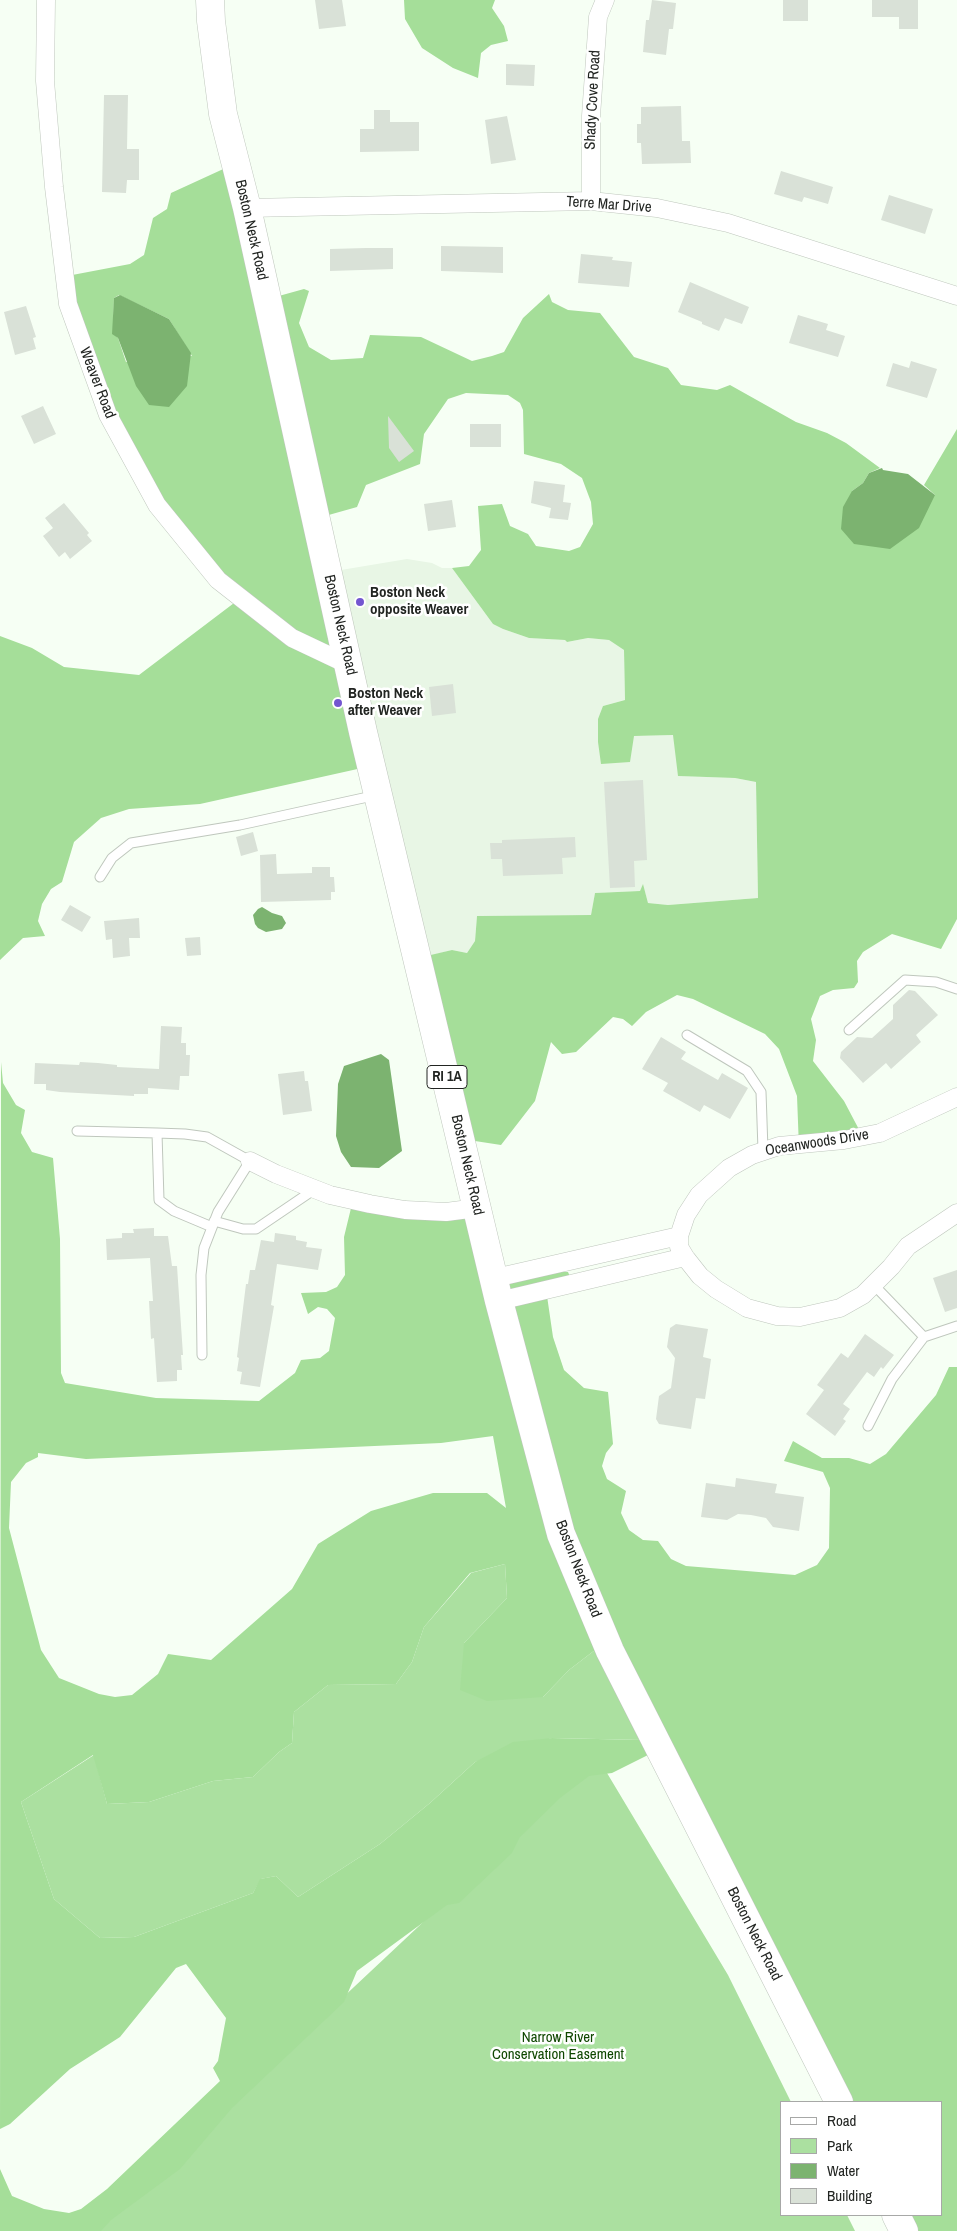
<!DOCTYPE html>
<html>
<head>
<meta charset="utf-8">
<style>
	body { margin:0 }
	#map { position:relative; width:957px; height:2231px; overflow:hidden; background:#f6fff4; font-family:"Archivo Narrow",sans-serif }
	canvas { display:block }
	.legend { position:absolute; left:780px; top:2101px; width:162px; height:115px; box-sizing:border-box; background:#fff; border:1px solid #a7a8a7; margin:0; padding:6px 9px; list-style:none; font-size:15px; color:#222522 }
	.legend li { display:flex; align-items:center; gap:10px; height:25px }
	.legend b { width:25px; border:1px solid #a7a8a7 }
</style>
</head>
<body>
<div id="map">
<canvas width="957" height="2231"></canvas>
<ul class="legend">
<li><b style="height:6px;background:#fff"></b>Road</li>
<li><b style="height:14px;background:#abe0a0"></b>Park</li>
<li><b style="height:14px;background:#7cb370"></b>Water</li>
<li><b style="height:14px;background:#d9e1d7"></b>Building</li>
</ul>
</div>
<script>
const c = document.querySelector('canvas').getContext('2d');
c.lineJoin = 'round';
function paint(path, color) { c.fillStyle = color; c.fill(path, 'evenodd'); }
const shape = rows => new Path2D(rows.map(r => 'M' + r).join(''));
function stroke(path, color, width, dash) { c.strokeStyle = color; c.lineWidth = width; c.lineCap = dash ? 'butt' : 'round'; c.setLineDash(dash || []); c.stroke(path); }
function drawText(font, color, halo, rows, align = 'center') {
  c.font = font + ' "Archivo Narrow",sans-serif'; c.lineWidth = 5; c.setLineDash([]); c.textBaseline = 'middle'; c.strokeStyle = halo; c.fillStyle = color; for (const [text, x, y, turn = 0] of rows) {
    c.save(); c.translate(x, y); c.rotate((+turn || 0) * Math.PI / 180); c.textAlign = isNaN(turn) ? turn : align; if (halo) c.strokeText(text, 0, 0); c.fillText(text, 0, 0); c.restore();
  }
}
const built = shape([
	[407,559,432,563,442,568,452,568,493,624,503,629,529,638,565,640,567,642,588,638,609,640,624,650,625,700,603,706,634,736,674,735,679,776,735,778,756,782,758,898,668,905,648,903,643,885,640,891,595,893,591,915,477,916,475,941,467,953,452,950,418,959,329,572]
]);
const green = shape([
	[505,1564,507,1598,464,1643,543,1697,569,1670,595,1650,642,1740,552,1738,475,1762,430,1803,380,1844,298,1897,276,1876,261,1879,253,1893,134,1937,100,1938,54,1899,21,1802,94,1755,107,1804,149,1802,213,1781,253,1777,279,1752,292,1743,294,1712,328,1685,396,1684,412,1662,424,1627,471,1573],
	[598,1758,728,1975,791,2102,781,2102,781,2215,847,2215,855,2231,94,2231]
]);
const forest = shape([
	[404,0,495,0,492,8,504,26,508,41,491,45,481,53,478,78,453,68,422,48,405,19],
	[232,165,268,299,304,289,309,291,299,323,309,347,331,360,363,358,370,335,421,337,472,361,492,356,504,352,523,318,549,294,552,302,568,310,600,313,634,357,668,368,681,385,717,390,730,385,796,422,827,433,846,443,880,468,869,473,863,483,852,491,935,495,924,485,957,429,957,919,941,949,892,934,863,952,857,961,858,982,854,988,833,990,820,996,811,1019,816,1040,813,1061,844,1101,864,1139,799,1148,797,1096,779,1049,765,1034,693,999,677,995,646,1012,632,1026,623,1019,613,1017,576,1052,562,1054,551,1042,535,1101,501,1145,462,1139,418,958,452,950,467,953,475,941,477,916,591,915,595,893,640,891,643,884,648,903,668,905,758,898,756,782,735,778,678,776,673,735,634,736,630,762,601,764,598,742,598,719,603,706,625,700,624,650,609,640,588,638,567,642,565,640,529,638,503,629,493,624,452,568,469,566,481,550,478,506,502,504,510,526,528,534,536,546,569,551,580,547,593,524,591,502,582,478,561,464,524,454,523,410,520,403,508,395,466,393,448,399,424,434,420,464,366,485,357,507,318,518,371,766,200,804,129,809,101,818,74,842,62,882,51,889,42,904,38,921,45,936,23,938,0,960,0,636,32,648,64,667,139,675,238,600,155,503,106,413,67,276,130,264,144,255,153,218,167,209,171,193],
	[119,295,169,319,192,356,126,362,118,338,113,333,114,298],
	[1,1062,3,1083,16,1105,25,1110,21,1133,32,1152,53,1158,60,1239,61,1373,65,1383,156,1398,259,1401,295,1373,301,1360,320,1358,329,1351,335,1318,327,1309,318,1307,308,1314,301,1293,326,1292,337,1287,345,1275,344,1237,352,1204,472,1209,493,1286,558,1272,568,1272,571,1279,547,1296,553,1337,564,1370,584,1388,608,1392,613,1444,606,1453,602,1466,607,1479,626,1491,621,1513,629,1530,643,1540,658,1541,671,1559,686,1566,795,1575,817,1565,829,1548,830,1488,823,1472,784,1461,793,1441,822,1458,849,1458,870,1464,886,1454,936,1395,949,1367,957,1367,957,2231,902,2231,896,2215,941,2215,941,2102,837,2102,652,1753,612,1773,589,1776,560,1798,520,1837,512,1853,459,1903,447,1905,357,1971,344,2002,232,2108,180,2169,111,2220,101,2231,0,2231,0,2169,12,2196,44,2209,69,2213,81,2209,107,2189,220,2081,213,2068,218,2061,226,2018,186,1964,176,1968,120,2037,70,2069,10,2124,0,2129],
	[493,1436,506,1508,487,1493,433,1493,371,1511,318,1544,292,1589,211,1660,168,1654,158,1674,132,1695,115,1697,99,1694,59,1678,41,1650,9,1528,11,1482,26,1463,38,1457,38,1453,86,1459,441,1443],
	[505,1564,507,1598,464,1643,460,1690,487,1701,543,1697,569,1670,595,1650,642,1740,552,1738,513,1742,475,1762,430,1803,380,1844,298,1897,276,1876,260,1879,253,1893,134,1937,100,1938,54,1899,21,1802,93,1755,107,1804,149,1802,213,1781,253,1777,279,1752,292,1743,294,1712,328,1685,396,1684,412,1662,424,1627,470,1573]
]);
const water = shape([
	[120,295,169,319,191,353,187,386,169,407,149,405,136,386,118,338,112,334,114,298],
	[882,468,883,470,908,474,935,495,919,528,890,549,854,544,841,529,843,507,852,491,863,483,869,473],
	[262,907,272,913,282,916,286,923,282,929,266,932,258,928,255,924,253,915,258,909],
	[381,1054,389,1060,402,1151,379,1168,351,1167,341,1152,336,1136,338,1084,344,1066]
]);
const building = shape([
	[315,0,342,0,346,26,319,29],
	[652,0,676,3,673,29,669,29,666,55,643,52,646,20,649,20],
	[783,0,808,0,808,21,783,21],
	[872,0,918,0,918,29,899,29,899,17,872,17],
	[506,64,535,65,534,86,506,85],
	[104,95,128,95,127,149,139,149,139,180,127,180,126,193,102,192],
	[681,106,682,141,690,141,691,163,642,164,641,143,637,143,637,124,641,124,641,107],
	[374,110,390,110,390,122,419,122,419,151,360,152,360,129,374,129],
	[507,116,516,160,491,164,485,120],
	[781,171,833,187,828,204,804,197,802,202,774,194],
	[889,195,933,209,925,234,881,220],
	[441,246,503,247,503,273,441,271],
	[366,248,393,248,393,269,330,271,330,249],
	[581,254,613,257,612,260,632,262,629,287,578,283],
	[690,282,749,307,742,324,725,318,719,331,702,324,702,322,678,312],
	[26,306,36,337,33,338,36,349,15,355,4,312],
	[798,315,828,324,826,330,845,336,838,357,789,343],
	[911,361,937,369,927,398,886,386,893,363,909,368],
	[43,406,56,434,34,444,21,416],
	[388,416,414,451,399,462,389,448],
	[470,424,501,424,501,447,470,447],
	[534,481,565,485,563,502,571,503,568,520,549,518,551,508,531,503],
	[452,500,456,527,428,531,424,504],
	[64,503,89,533,87,535,92,541,70,559,65,552,59,557,43,536,53,528,45,518],
	[453,684,456,713,432,716,429,687],
	[643,780,647,860,634,861,635,887,610,888,604,782],
	[253,832,258,851,241,856,236,837],
	[575,837,576,857,562,858,563,874,503,876,502,859,491,859,490,843,502,843,502,840],
	[276,854,277,874,312,873,312,867,330,867,330,877,334,877,335,892,331,892,331,900,261,902,260,855],
	[70,905,91,917,82,932,61,920],
	[139,918,140,938,129,938,130,956,113,958,112,939,106,940,104,921],
	[200,937,201,955,187,956,185,938],
	[909,990,915,991,938,1015,916,1035,921,1042,891,1069,886,1063,863,1083,840,1058,841,1052,857,1037,872,1038,893,1019,893,1005],
	[161,1026,182,1027,181,1043,186,1043,186,1055,190,1055,189,1076,180,1076,179,1090,148,1088,148,1094,134,1094,134,1096,60,1092,46,1090,46,1084,34,1084,35,1063,79,1065,80,1062,98,1063,117,1065,117,1067,159,1069],
	[661,1037,686,1052,681,1059,718,1080,722,1073,748,1088,730,1119,704,1105,700,1112,663,1091,668,1083,642,1069],
	[304,1071,305,1081,308,1081,312,1111,283,1115,278,1074],
	[154,1228,154,1236,168,1236,172,1266,177,1266,183,1355,181,1355,182,1370,177,1370,177,1381,157,1382,154,1338,151,1339,149,1301,153,1301,150,1258,107,1260,106,1239,122,1238,122,1233,134,1233,133,1229],
	[275,1233,296,1236,296,1240,307,1242,306,1247,322,1249,318,1270,277,1264,271,1305,274,1306,260,1387,240,1384,242,1372,237,1371,239,1358,237,1357,246,1284,248,1284,250,1270,255,1270,261,1240,274,1242],
	[957,1270,957,1308,945,1312,933,1278],
	[676,1324,708,1329,703,1357,711,1359,708,1380,705,1399,696,1398,691,1429,659,1424,656,1419,659,1396,671,1388,675,1358,667,1347,670,1328],
	[865,1334,894,1355,883,1369,881,1367,874,1377,867,1372,843,1404,850,1409,843,1419,846,1421,835,1436,806,1414,824,1390,817,1385,841,1353,848,1358],
	[736,1478,777,1484,775,1493,804,1497,799,1531,773,1527,766,1518,751,1515,738,1514,727,1520,701,1517,706,1483,735,1487]
]);
const lane = shape([
	[100,877,112,858,131,843,240,825,377,795],
	[849,1030,905,980,936,982,957,989],
	[687,1035,747,1071,761,1092,763,1150],
	[77,1131,157,1133,159,1200,174,1211,212,1227],
	[157,1133,185,1134,207,1137,250,1161,218,1212,204,1248,201,1275,202,1355],
	[214,1221,243,1229,256,1229,315,1189],
	[873,1284,924,1337],
	[868,1426,892,1379,924,1337,957,1326]
]);
const street = shape([
	[46,0,45,81,54,187,68,304,108,415,157,505,218,580,292,638,349,665],
	[591,201,591,116,598,17,605,0],
	[247,208,591,201,657,208,728,223,957,296],
	[957,1097,880,1133,844,1140,779,1146,752,1155,729,1168,699,1195,686,1215,679,1236,679,1247,685,1257,700,1276,716,1289,747,1308,777,1316,800,1317,840,1308,863,1295,891,1267,908,1246,957,1213],
	[250,1161,276,1174,330,1195,370,1204,405,1210,446,1212,477,1208],
	[495,1278,679,1236],
	[499,1301,685,1257]
]);
const primary = shape([
	[210,0,211,21,223,114,247,208,363,732,499,1301,561,1534,610,1651,839,2102],
	[896,2215,904,2231]
]);
const markers = [
	[360,602,5,"#7356d0"],
	[338,703,5,"#7356d0"]
];
const shields = [
	[447,1077,40]
];
const shieldNames = [
	["RI 1A",447,1077]
];
const streetNames = [
	["Shady Cove Road",593,100,-87],
	["Terre Mar Drive",609,205,4],
	["Boston Neck Road",251,230,77],
	["Weaver Road",97,383,69],
	["Boston Neck Road",340,625,77],
	["Oceanwoods Drive",817,1143,-9],
	["Boston Neck Road",467,1165,77],
	["Boston Neck Road",578,1569,69],
	["Boston Neck Road",754,1934,63]
];
const poiNames = [
	["Boston Neck",370,593],
	["opposite Weaver",370,610],
	["Boston Neck",348,694],
	["after Weaver",348,711]
];
const parkNames = [
	["Narrow River",558,2038],
	["Conservation Easement",558,2055]
];
paint(built, '#e8f6e5');
paint(green, '#abe0a0');
paint(forest, '#a5de99');
paint(water, '#7cb370');
paint(building, '#d9e1d7');
stroke(lane, '#bfc7bd', 11);
stroke(street, '#bfc7bd', 19);
stroke(primary, '#bfc7bd', 29);
stroke(lane, '#fff', 9);
stroke(street, '#fff', 18);
stroke(primary, '#fff', 28);
for (const [x, y, r, color] of markers) { const dot = new Path2D(); dot.arc(x, y, r, 0, 2 * Math.PI); c.fillStyle = color; c.fill(dot); stroke(dot, '#fff', 2); }
for (const [x, y, w] of shields) { const box = new Path2D(); box.roundRect(x - w / 2, y - 11.5, w, 23, 4); c.fillStyle = '#fff'; c.fill(box); stroke(box, '#222522', 1); }
drawText('bold 14px', '#222522', null, shieldNames);
drawText('15px', '#222522', '#fff', streetNames);
drawText('bold 15px', '#222522', '#fff', poiNames, 'left');
drawText('15px', '#0f4700', '#fff', parkNames);
</script>
</body>
</html>
